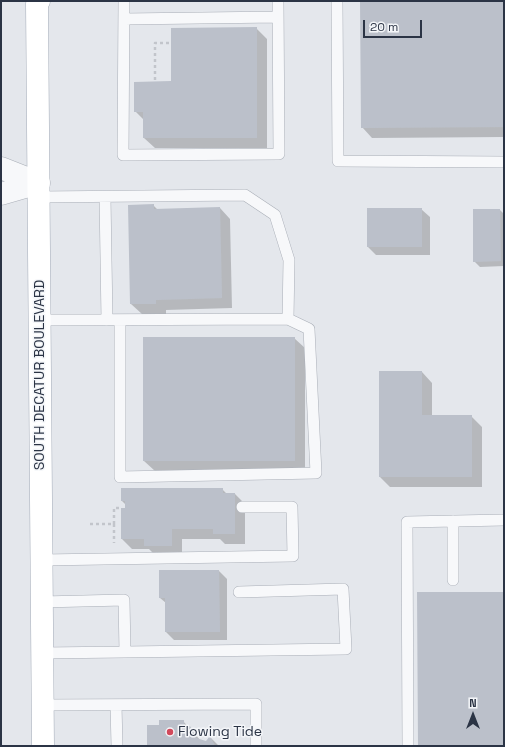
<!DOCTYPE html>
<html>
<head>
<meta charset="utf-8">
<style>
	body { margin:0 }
	#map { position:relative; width:505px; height:747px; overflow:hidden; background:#e4e7ec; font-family:"Space Grotesk",sans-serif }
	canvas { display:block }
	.frame { position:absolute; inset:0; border:2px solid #2b3445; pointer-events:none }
	.north { position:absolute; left:453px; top:695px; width:40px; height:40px; -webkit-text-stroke:3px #f4f6f9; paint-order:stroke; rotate:0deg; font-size:11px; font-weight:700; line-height:16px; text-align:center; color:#2b3445 }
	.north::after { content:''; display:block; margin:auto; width:14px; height:18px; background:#2b3445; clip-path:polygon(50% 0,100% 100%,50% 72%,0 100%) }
	.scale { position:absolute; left:363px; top:20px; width:59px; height:18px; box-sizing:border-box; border:2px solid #2b3445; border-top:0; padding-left:5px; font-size:12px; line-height:14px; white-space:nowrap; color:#2b3445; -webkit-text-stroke:3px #f4f6f9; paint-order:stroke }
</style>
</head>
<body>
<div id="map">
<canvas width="505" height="747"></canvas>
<div class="frame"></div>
<div class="north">N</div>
<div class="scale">20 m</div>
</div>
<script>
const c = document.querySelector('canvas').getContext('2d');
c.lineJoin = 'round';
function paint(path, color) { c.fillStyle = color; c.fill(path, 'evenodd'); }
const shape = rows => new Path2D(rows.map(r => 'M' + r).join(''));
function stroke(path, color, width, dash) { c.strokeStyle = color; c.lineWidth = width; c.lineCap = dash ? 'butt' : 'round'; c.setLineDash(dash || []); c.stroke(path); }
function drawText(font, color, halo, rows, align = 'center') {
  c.font = font + ' "Space Grotesk",sans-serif'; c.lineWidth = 3; c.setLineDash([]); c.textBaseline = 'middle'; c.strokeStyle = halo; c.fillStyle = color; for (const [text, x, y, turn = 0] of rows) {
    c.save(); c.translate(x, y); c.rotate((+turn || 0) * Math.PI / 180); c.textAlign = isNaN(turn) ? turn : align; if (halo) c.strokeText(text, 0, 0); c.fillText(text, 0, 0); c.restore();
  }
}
const shadow = shape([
	[361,1,504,1,504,137,372,138,362,127],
	[256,28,267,39,267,148,155,148,144,138,144,120,135,111,172,82],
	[153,205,158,210,220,208,230,219,232,308,166,310,166,314,142,314,131,304],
	[421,209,430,217,430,255,376,255,368,247],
	[500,210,504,214,504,266,480,267,474,261],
	[294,338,305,348,305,471,155,471,144,461],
	[422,372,432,383,432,416,471,416,482,427,482,487,390,487,380,477],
	[222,489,227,494,235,494,245,504,245,544,225,544,220,539,182,539,182,556,156,556,149,549,132,549,122,539,122,509,126,509,126,505,122,501],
	[219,571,227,579,227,640,174,640,166,632,166,603,160,598],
	[183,721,201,741,206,742,210,737,219,746,148,746,160,726]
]);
const building = shape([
	[360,1,504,1,504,127,361,128],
	[257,27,257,138,143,138,143,112,134,112,134,82,171,81,171,28],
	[154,204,154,209,220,207,222,298,156,300,156,304,130,304,128,205],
	[367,208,422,208,422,247,367,247],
	[473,209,500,209,501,261,473,262],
	[143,337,295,337,295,461,143,461],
	[379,371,422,371,422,415,472,415,472,477,379,477],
	[121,488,223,488,223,493,235,493,235,534,213,534,213,529,172,529,172,546,144,546,144,539,121,539,121,508,125,508,125,501,121,501],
	[159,570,219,570,220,632,165,632,165,598,159,598],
	[417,592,504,592,504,746,418,746],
	[159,720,184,720,184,729,190,726,196,738,206,741,210,736,215,746,147,746,147,725,159,725]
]);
const path = shape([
	[155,80,155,43,169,43],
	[90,524,114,524,114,508,119,508],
	[114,524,114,543]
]);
const lane = shape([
	[124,1,123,155,279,154,278,1],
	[337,1,338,161,504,162],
	[124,19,278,17],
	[39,197,245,195,275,215,289,260,288,319,40,320],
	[105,197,107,320],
	[120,320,120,477,316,473,309,329,288,319],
	[453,521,453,580],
	[42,560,293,556,292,507,242,507],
	[42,602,124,600,125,652,43,653],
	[125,652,346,649,343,589,239,592],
	[43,705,256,704,256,746],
	[116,705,117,746],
	[408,746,407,522,504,520]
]);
const street = shape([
	[1,168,39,183],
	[1,194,39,183]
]);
const primary = shape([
	[39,1,37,4,43,746]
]);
const markers = [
	[170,732,4,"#d1495b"]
];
const streetNames = [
	["SOUTH DECATUR BOULEVARD",40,375,-90]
];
const poiNames = [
	["Flowing Tide",178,732]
];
paint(shadow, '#0003');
paint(building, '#bbc0ca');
stroke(lane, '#a9aeb7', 12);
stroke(street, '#a9aeb7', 23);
stroke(primary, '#a3abb8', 23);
stroke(path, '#c2c5cb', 2.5, [3, 3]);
stroke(lane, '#f7f8fa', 11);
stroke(street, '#f7f8fa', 22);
stroke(primary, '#fff', 22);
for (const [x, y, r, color] of markers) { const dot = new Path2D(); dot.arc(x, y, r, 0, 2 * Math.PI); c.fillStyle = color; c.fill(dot); stroke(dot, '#f4f6f9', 1.5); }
drawText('14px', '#2b3445', '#f4f6f9', streetNames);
drawText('14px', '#2b3445', '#f4f6f9', poiNames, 'left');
</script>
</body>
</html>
